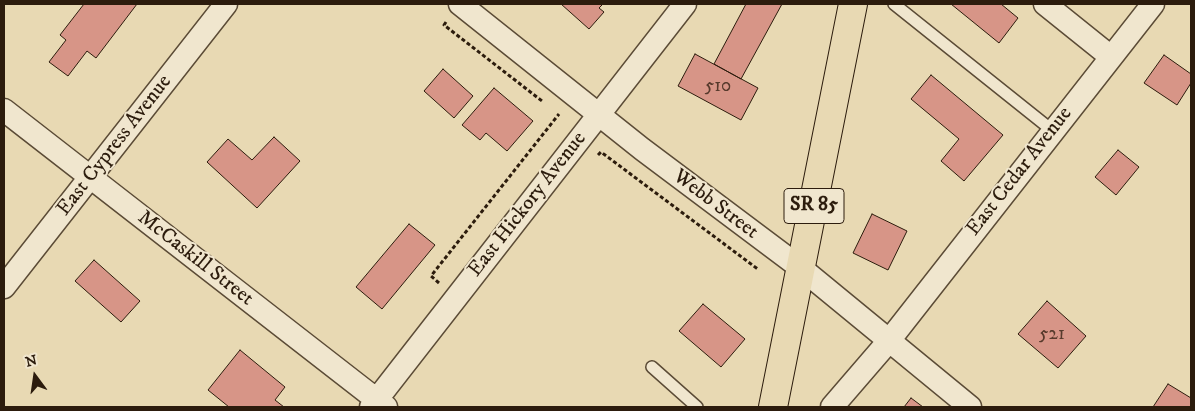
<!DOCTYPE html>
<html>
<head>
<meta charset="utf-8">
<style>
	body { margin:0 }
	#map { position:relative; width:1195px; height:411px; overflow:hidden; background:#e8d9b3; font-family:"IM FELL DW Pica",serif }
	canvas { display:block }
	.frame { position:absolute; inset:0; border:5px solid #2c1c0d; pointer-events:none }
	.north { position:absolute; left:10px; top:351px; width:50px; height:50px; -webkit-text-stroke:4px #f0e6ce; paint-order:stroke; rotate:346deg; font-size:14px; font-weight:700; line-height:20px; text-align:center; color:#2c1c0d }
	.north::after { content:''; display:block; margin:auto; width:18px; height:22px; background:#2c1c0d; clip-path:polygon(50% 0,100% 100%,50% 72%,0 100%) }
</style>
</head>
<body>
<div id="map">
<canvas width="1195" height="411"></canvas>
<div class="frame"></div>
<div class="north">N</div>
</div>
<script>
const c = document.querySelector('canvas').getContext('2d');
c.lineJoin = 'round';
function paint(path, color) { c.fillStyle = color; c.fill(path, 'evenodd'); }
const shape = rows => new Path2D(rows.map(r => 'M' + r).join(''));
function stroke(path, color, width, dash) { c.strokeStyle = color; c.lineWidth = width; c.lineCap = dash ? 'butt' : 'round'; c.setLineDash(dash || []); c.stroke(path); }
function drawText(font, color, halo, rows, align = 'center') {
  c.font = font + ' "IM FELL DW Pica",serif'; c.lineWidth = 4; c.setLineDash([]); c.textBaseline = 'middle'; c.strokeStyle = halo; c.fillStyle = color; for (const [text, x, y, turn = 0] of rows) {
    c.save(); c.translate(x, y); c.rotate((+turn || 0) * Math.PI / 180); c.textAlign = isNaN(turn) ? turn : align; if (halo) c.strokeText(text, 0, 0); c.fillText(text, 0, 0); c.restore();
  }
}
const building = shape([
	[84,4,137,4,96,58,87,51,68,76,49,62,66,40,60,35,84,4],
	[561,4,603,4,599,8,604,12,589,29,561,4],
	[746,4,782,4,741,79,714,64,746,4],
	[951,4,1001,4,1018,18,999,43,951,4],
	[695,54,758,88,741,120,678,86,695,54],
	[1164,55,1191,74,1191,83,1177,105,1144,83,1164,55],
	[443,69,473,96,454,118,424,91,443,69],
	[931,75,1003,135,964,181,941,161,959,139,911,99,931,75],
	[494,88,533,121,507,151,486,133,480,140,462,125,494,88],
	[274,137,300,161,257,208,207,162,228,139,252,160,274,137],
	[1118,150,1139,167,1116,195,1095,177,1118,150],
	[872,214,907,231,888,270,853,253,872,214],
	[409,224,435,245,382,309,356,287,409,224],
	[94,260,140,301,121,322,75,281,94,260],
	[1047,301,1086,336,1058,368,1018,334,1047,301],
	[703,304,745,339,721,367,679,331,703,304],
	[240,350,285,387,275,400,284,407,229,407,208,390,240,350],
	[1168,384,1191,398,1191,407,1153,407,1168,384],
	[911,398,923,407,904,407,911,398]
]);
const path = shape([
	[446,22,444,25,542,101],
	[598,155,601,152,759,270],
	[439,283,431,276,559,114]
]);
const service = shape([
	[894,4,1053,131],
	[652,367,697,407]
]);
const minor = shape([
	[460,4,642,149,802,269,970,407],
	[1045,4,1111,57],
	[4,110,386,407],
	[4,287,226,4],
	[371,407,685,4],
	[832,407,888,342,1153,4]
]);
const primary = shape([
	[773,407,853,4]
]);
const numberNames = [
	["510",718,87],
	["521",1052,335]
];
const shields = [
	[814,206,60]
];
const shieldNames = [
	["SR 85",814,206]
];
const streetNames = [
	["East Cypress Avenue",115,146,-52],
	["East Cedar Avenue",1020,172,-52],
	["East Hickory Avenue",528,205,-52],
	["Webb Street",715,205,37],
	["McCaskill Street",195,259,38]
];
paint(building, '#d79587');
stroke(building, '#2c1c0d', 1);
stroke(service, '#5b4b36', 14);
stroke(minor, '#5b4b36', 25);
stroke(primary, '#2c1c0d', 30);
stroke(path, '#2c1c0d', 3, [4, 2.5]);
stroke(service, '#f0e6ce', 11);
stroke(minor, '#f0e6ce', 22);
stroke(primary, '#e8d9b3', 28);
drawText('19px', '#573a2c', null, numberNames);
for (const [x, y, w] of shields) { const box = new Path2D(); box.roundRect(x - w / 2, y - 17.5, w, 35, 4); c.fillStyle = '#f0e6ce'; c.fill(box); stroke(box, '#2c1c0d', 1); }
drawText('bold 20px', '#2c1c0d', null, shieldNames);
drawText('21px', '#2c1c0d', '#f0e6ce', streetNames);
</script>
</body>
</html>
